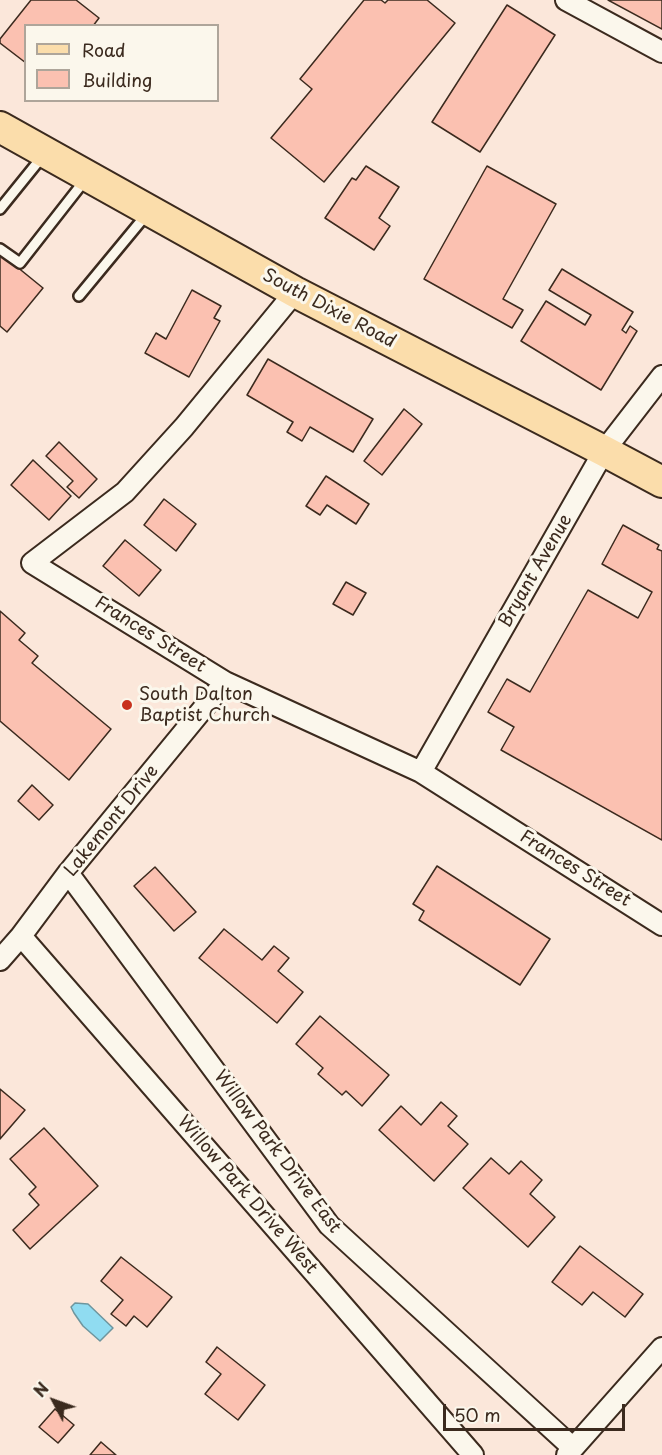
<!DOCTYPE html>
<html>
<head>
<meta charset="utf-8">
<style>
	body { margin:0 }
	#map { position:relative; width:662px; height:1455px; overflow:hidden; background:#fbe7da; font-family:"Playpen Sans",sans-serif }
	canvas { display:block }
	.legend { position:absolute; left:24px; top:24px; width:195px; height:78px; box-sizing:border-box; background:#fbf7ec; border:2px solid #aea59a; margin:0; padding:8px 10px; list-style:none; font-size:18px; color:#3b2a1e }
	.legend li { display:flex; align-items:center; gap:12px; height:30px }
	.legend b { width:30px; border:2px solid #aea59a }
	.north { position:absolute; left:24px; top:1371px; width:60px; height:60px; -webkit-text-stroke:4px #fbf7ec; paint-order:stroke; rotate:311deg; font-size:16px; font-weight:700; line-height:24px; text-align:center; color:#3b2a1e }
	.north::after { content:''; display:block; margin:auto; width:21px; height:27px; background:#3b2a1e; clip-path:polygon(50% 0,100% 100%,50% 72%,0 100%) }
	.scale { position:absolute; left:443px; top:1404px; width:182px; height:27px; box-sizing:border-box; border:3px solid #3b2a1e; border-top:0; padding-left:8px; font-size:18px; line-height:21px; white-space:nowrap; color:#3b2a1e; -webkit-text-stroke:4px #fbf7ec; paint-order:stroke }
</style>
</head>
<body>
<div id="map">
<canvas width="662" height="1455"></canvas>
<ul class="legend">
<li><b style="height:8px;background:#fbddab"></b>Road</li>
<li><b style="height:16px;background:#fbc1b1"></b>Building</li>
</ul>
<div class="north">N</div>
<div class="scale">50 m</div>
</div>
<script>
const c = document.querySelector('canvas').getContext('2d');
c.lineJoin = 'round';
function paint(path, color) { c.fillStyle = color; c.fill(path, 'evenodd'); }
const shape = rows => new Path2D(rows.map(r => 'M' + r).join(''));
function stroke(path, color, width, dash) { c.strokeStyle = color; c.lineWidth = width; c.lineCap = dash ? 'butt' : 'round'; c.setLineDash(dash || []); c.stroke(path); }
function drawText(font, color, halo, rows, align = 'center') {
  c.font = font + ' "Playpen Sans",sans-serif'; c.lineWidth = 6; c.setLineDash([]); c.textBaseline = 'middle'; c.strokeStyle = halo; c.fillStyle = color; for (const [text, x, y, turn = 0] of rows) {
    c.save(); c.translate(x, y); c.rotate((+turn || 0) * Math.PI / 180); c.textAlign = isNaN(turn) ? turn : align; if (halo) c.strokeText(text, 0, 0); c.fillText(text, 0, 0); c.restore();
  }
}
const water = shape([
	[75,1303,88,1304,113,1328,100,1341,83,1326,74,1313,71,1307,75,1303]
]);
const building = shape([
	[31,0,76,0,99,18,93,26,26,26,26,63,0,43,0,39,31,0],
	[364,0,381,0,385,3,388,0,427,0,455,23,324,182,271,138,312,89,300,79,364,0],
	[608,0,662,0,662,29,608,0],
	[507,5,555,35,480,152,432,122,507,5],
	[366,166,399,187,379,218,390,226,374,250,325,218,352,178,356,180,366,166],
	[487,166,556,204,503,299,523,310,512,328,424,279,487,166],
	[0,253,43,288,7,332,0,326,0,253],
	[562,269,633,312,622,330,626,333,630,326,637,331,601,390,521,341,546,301,585,325,591,315,549,290,562,269],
	[192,290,221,306,214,318,220,321,189,377,145,353,156,333,166,339,192,290],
	[268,359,373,419,353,452,310,427,302,441,287,432,293,422,247,395,268,359],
	[404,409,422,424,382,475,364,461,404,409],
	[59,442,97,479,79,498,67,487,73,481,46,456,59,442],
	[33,460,71,496,49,520,11,485,33,460],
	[326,476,369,504,356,524,327,505,320,515,306,506,326,476],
	[164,499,196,524,176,551,144,525,164,499],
	[623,525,659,545,657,549,662,551,662,840,501,750,514,727,488,712,507,679,530,692,588,590,638,618,652,592,602,564,623,525],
	[125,540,161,570,139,596,103,566,125,540],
	[346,582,366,593,353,615,333,604,346,582],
	[0,611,25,633,19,640,38,656,32,663,111,729,69,780,0,721,0,611],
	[32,785,53,805,39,820,18,801,32,785],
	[437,866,550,939,520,985,419,920,424,911,413,904,437,866],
	[155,867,196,912,174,931,134,886,155,867],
	[224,929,262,960,274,946,289,958,278,971,303,992,277,1023,199,958,224,929],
	[320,1016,389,1075,362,1106,346,1091,342,1095,318,1074,323,1068,296,1044,320,1016],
	[0,1089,25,1110,0,1139,0,1089],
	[441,1102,457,1116,448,1126,468,1144,434,1181,379,1130,401,1106,421,1125,441,1102],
	[44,1128,98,1186,30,1249,13,1230,39,1205,29,1194,36,1187,10,1159,44,1128],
	[491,1158,509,1174,521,1161,542,1180,530,1194,555,1217,528,1247,463,1188,491,1158],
	[580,1246,643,1294,625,1317,593,1292,582,1305,552,1282,580,1246],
	[121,1257,172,1297,147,1327,134,1316,126,1326,111,1314,123,1300,101,1281,121,1257],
	[217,1347,265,1385,238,1420,205,1394,221,1374,206,1362,217,1347],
	[55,1409,74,1425,58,1443,39,1427,55,1409],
	[101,1442,116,1455,90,1455,101,1442]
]);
const service = shape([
	[0,209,42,157],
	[0,249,20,263,85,180],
	[79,296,146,215]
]);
const minor = shape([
	[566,0,662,52],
	[295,292,184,427,125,492,32,563,225,682,421,772,662,925],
	[421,772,604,451,662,376],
	[68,873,329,1225,573,1448],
	[21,936,473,1455],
	[0,960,21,936,68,873,225,682],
	[567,1455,662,1348]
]);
const primary = shape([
	[0,127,295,292,604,451,662,482]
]);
const markers = [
	[127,705,6,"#c8321e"]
];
const streetNames = [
	["South Dixie Road",329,309,28],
	["Bryant Avenue",536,571,-60],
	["Frances Street",150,635,32],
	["Lakemont Drive",112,821,-51],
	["Frances Street",575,869,32],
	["Willow Park Drive East",277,1152,53],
	["Willow Park Drive West",247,1195,49]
];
const poiNames = [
	["South Dalton",139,695],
	["Baptist Church",139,716]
];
paint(water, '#90dcf1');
stroke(water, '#6e959d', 1.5);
paint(building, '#fbc1b1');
stroke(building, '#3b2a1e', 1.5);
stroke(service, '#3b2a1e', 14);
stroke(minor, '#3b2a1e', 24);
stroke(primary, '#3b2a1e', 34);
stroke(service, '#fbf7ec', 9);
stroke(minor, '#fbf7ec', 20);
stroke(primary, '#fbddab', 30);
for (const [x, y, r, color] of markers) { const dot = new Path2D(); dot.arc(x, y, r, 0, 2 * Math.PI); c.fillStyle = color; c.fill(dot); stroke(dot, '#fbf7ec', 2); }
drawText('18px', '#3b2a1e', '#fbf7ec', streetNames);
drawText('18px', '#3b2a1e', '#fbf7ec', poiNames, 'left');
</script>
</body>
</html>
